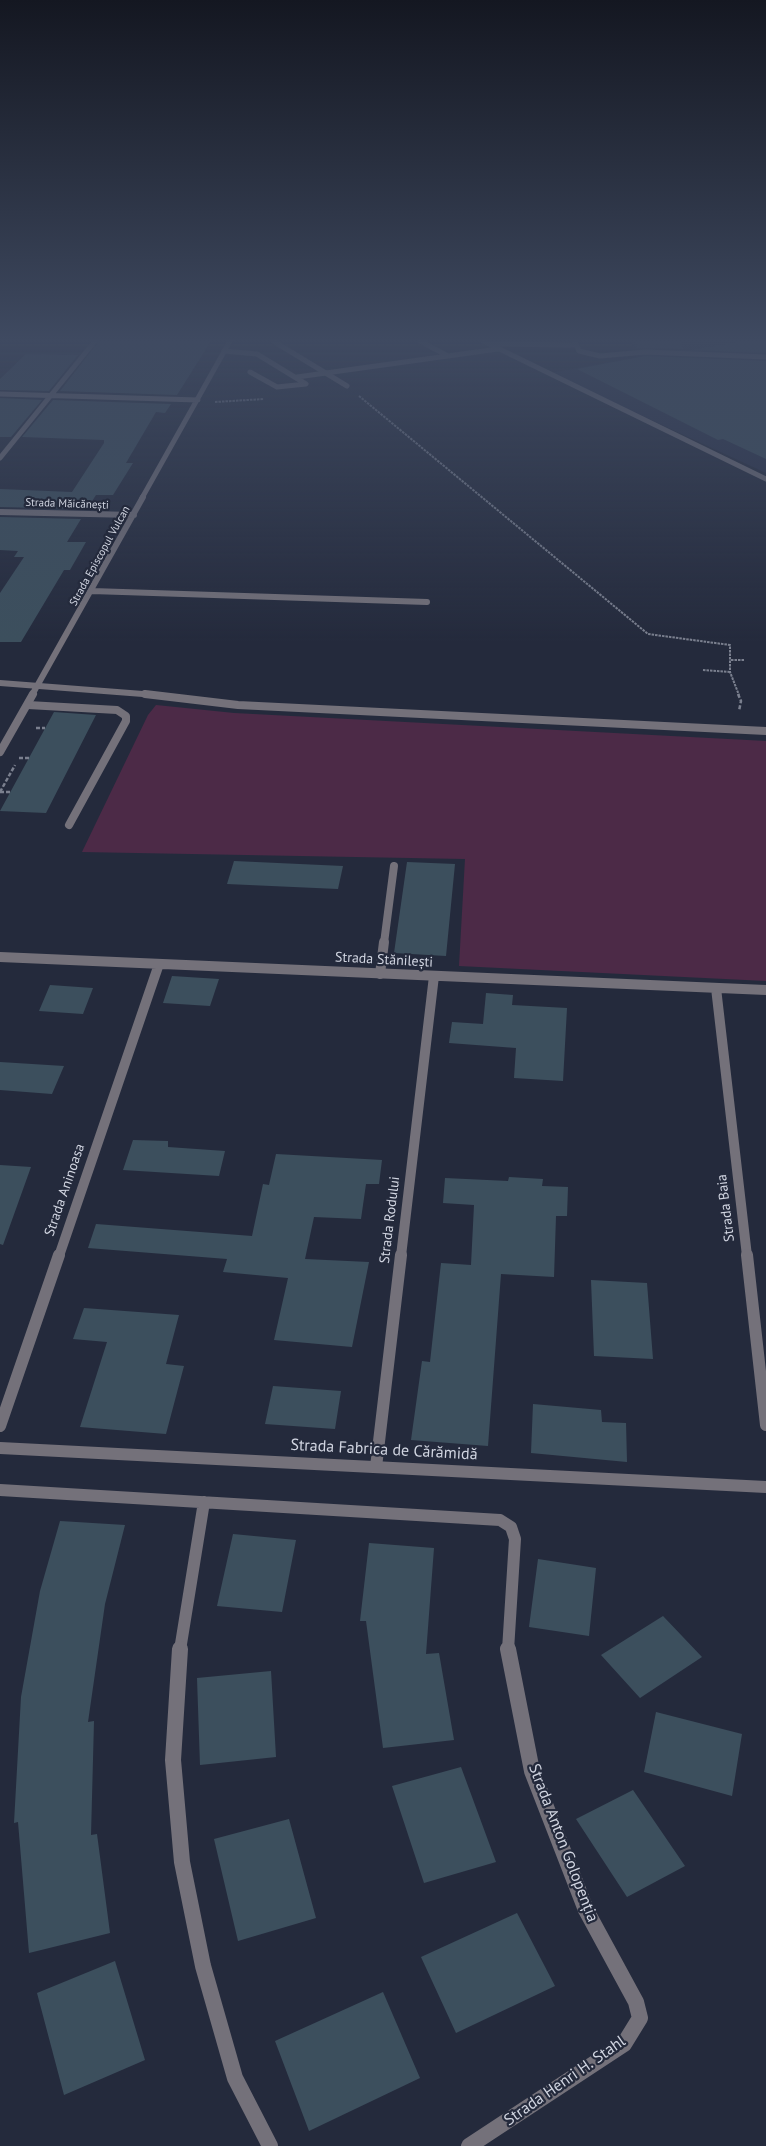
<!DOCTYPE html>
<html>
<head>
<meta charset="utf-8">
<style>
	body { margin:0 }
	canvas { display:block; background:#242a3c }
</style>
</head>
<body>
<canvas width="766" height="2146"></canvas>
<script>
const c = document.querySelector('canvas').getContext('2d');
c.lineJoin = 'round';
function paint(path, color) { c.fillStyle = color; c.fill(path, 'evenodd'); }
const shape = rows => new Path2D(rows.map(r => 'M' + r).join(''));
function stroke(path, color, width, dash) { c.strokeStyle = color; c.lineWidth = width; c.lineCap = dash ? 'butt' : 'round'; c.setLineDash(dash || []); c.stroke(path); }
function drawText(font, color, halo, rows, align = 'center') {
  c.font = font + ' "PT Sans",sans-serif'; c.lineWidth = 4.5; c.setLineDash([]); c.textBaseline = 'middle'; c.strokeStyle = halo; c.fillStyle = color; for (const [text, x, y, turn = 0] of rows) {
    c.save(); c.translate(x, y); c.rotate((+turn || 0) * Math.PI / 180); c.textAlign = isNaN(turn) ? turn : align; if (halo) c.strokeText(text, 0, 0); c.fillText(text, 0, 0); c.restore();
  }
}
const built = shape([
	[631,341,766,341,766,473,550,373,637,357]
]);
const green = shape([
	[156,705,234,713,766,741,766,981,459,966,465,859,82,852,148,715]
]);
const building = shape([
	[99,341,211,341,177,395,60,391],
	[636,341,681,341,683,349,637,348],
	[746,341,766,341,766,353,690,350],
	[26,354,78,355,49,391,0,390,0,379],
	[645,356,766,361,766,459,723,439,718,440,577,369],
	[0,398,42,400,11,437,0,437],
	[53,400,171,404,165,413,156,412,126,463,133,463,113,495,96,495,87,509,0,507,0,489,72,492,104,443,104,440,22,437],
	[0,517,81,519,67,542,86,542,70,570,64,570,21,642,0,642,0,593,24,557,14,557,18,551,0,550],
	[54,712,96,715,46,813,0,811],
	[234,861,343,866,338,889,227,884],
	[407,862,455,864,446,956,394,953],
	[172,976,219,979,210,1006,163,1003],
	[50,985,93,988,83,1014,39,1011],
	[486,993,513,995,512,1005,567,1008,563,1081,514,1078,516,1048,449,1043,452,1022,483,1024],
	[0,1062,64,1066,52,1094,0,1090],
	[133,1140,168,1141,168,1147,225,1151,219,1176,123,1170],
	[276,1154,382,1160,379,1184,366,1184,361,1219,314,1217,305,1259,369,1262,352,1347,274,1340,288,1278,223,1272,227,1259,88,1248,96,1224,252,1236,263,1184,269,1185],
	[0,1165,31,1167,3,1245,0,1244],
	[509,1177,543,1179,542,1186,568,1187,567,1216,556,1216,554,1277,501,1274,488,1446,411,1440,422,1361,430,1362,441,1263,471,1265,474,1205,443,1203,445,1178,508,1181],
	[591,1280,647,1283,653,1359,594,1356],
	[84,1308,179,1315,166,1364,184,1366,166,1434,80,1427,107,1342,73,1339],
	[273,1386,341,1391,335,1429,265,1424],
	[533,1404,601,1410,602,1422,626,1423,627,1462,531,1453],
	[60,1521,125,1525,105,1604,88,1722,94,1721,91,1835,97,1834,110,1933,29,1953,18,1822,14,1823,21,1697,40,1591],
	[233,1534,296,1540,282,1612,217,1606],
	[369,1543,434,1548,426,1654,439,1653,454,1740,383,1748,366,1621,360,1621],
	[538,1559,596,1568,589,1636,529,1627],
	[663,1616,702,1657,640,1698,601,1655],
	[271,1671,276,1757,200,1765,197,1678],
	[656,1712,742,1734,732,1796,644,1772],
	[461,1767,496,1862,424,1883,392,1786],
	[633,1790,685,1866,627,1897,576,1819],
	[289,1819,316,1918,238,1941,214,1839],
	[517,1913,555,1986,456,2033,421,1957],
	[115,1961,145,2060,64,2095,37,1993],
	[383,1992,420,2078,309,2131,275,2041]
]);
const pathFar1 = shape([
	[359,396,648,634,730,645,730,672,739,695],
	[215,402,264,399],
	[731,660,745,660],
	[703,670,730,672]
]);
const path = shape([
	[738,694,741,701,739,711],
	[36,728,45,728],
	[19,758,29,758],
	[0,792,15,765],
	[0,792,10,792]
]);
const serviceFar2 = shape([
	[420,341,448,356],
	[575,341,579,351,600,356,645,352,766,357],
	[491,344,577,345],
	[224,351,257,354,306,384,277,387,250,372],
	[297,377,498,349]
]);
const serviceFar1 = shape([
	[28,705,117,710,126,716,126,721,69,825],
	[384,943,394,866]
]);
const service = shape([
	[380,974,384,942]
]);
const pedestrian = shape([
	[273,341,347,386]
]);
const minorFar5 = shape([
	[0,394,198,400],
	[0,458,95,341],
	[142,498,230,341]
]);
const minorFar4 = shape([
	[0,512,134,515],
	[92,591,427,602],
	[0,683,156,695],
	[32,695,143,497]
]);
const minorFar3 = shape([
	[145,694,238,705,766,731],
	[0,752,33,694]
]);
const minorFar2 = shape([
	[0,957,766,990],
	[716,988,747,1256],
	[59,1256,159,964],
	[401,1256,434,976]
]);
const minorFar1 = shape([
	[747,1255,766,1425],
	[0,1426,59,1255],
	[0,1448,766,1487],
	[376,1467,401,1255],
	[0,1490,500,1520,511,1527,515,1539,508,1650],
	[180,1650,204,1502]
]);
const minor = shape([
	[180,1649,173,1760,182,1862,203,1966,235,2078,270,2146],
	[469,2146,624,2044,640,2018,636,2002,586,1910,532,1771,508,1649]
]);
const tertiary = shape([
	[483,341,766,479]
]);
const farStreetnames = [
	["Strada Măicănești",67,504,2],
	["Strada Episcopul Vulcan",100,556,-61]
];
const streetNames = [
	["Strada Stănilești",384,960,3],
	["Strada Aninoasa",65,1190,-71],
	["Strada Baia",726,1208,-97],
	["Strada Rodului",390,1220,-83]
];
const nearStreetnames = [
	["Strada Fabrica de Cărămidă",384,1450,3],
	["Strada Anton Golopenția",563,1843,69],
	["Strada Henri H. Stahl",565,2081,-35]
];
paint(built, '#2a3149');
paint(green, '#4c2a47');
paint(building, '#3c4f5d');
stroke(pathFar1, '#7b808f', 2, [2.5, 1]);
stroke(path, '#7b808f', 2.5, [4, 2]);
stroke(serviceFar2, '#74717a', 5);
stroke(serviceFar1, '#74717a', 8);
stroke(service, '#74717a', 10);
stroke(pedestrian, '#74717a', 5);
stroke(minorFar5, '#74717a', 5);
stroke(minorFar4, '#74717a', 6);
stroke(minorFar3, '#74717a', 8);
stroke(minorFar2, '#74717a', 10);
stroke(minorFar1, '#74717a', 12);
stroke(minor, '#74717a', 16);
stroke(tertiary, '#74717a', 5);
const sky = c.createLinearGradient(0, 0, 0, 642);
sky.addColorStop(0, '#141721');
sky.addColorStop(0.53, '#3f4a61');
sky.addColorStop(1, '#3f4a6100');
c.fillStyle = sky;
c.fillRect(0, 0, 766, 642);
drawText('11px', '#d1d5e1', '#242a3c', farStreetnames);
drawText('14px', '#d1d5e1', '#242a3c', streetNames);
drawText('16px', '#d1d5e1', '#242a3c', nearStreetnames);
</script>
</body>
</html>
